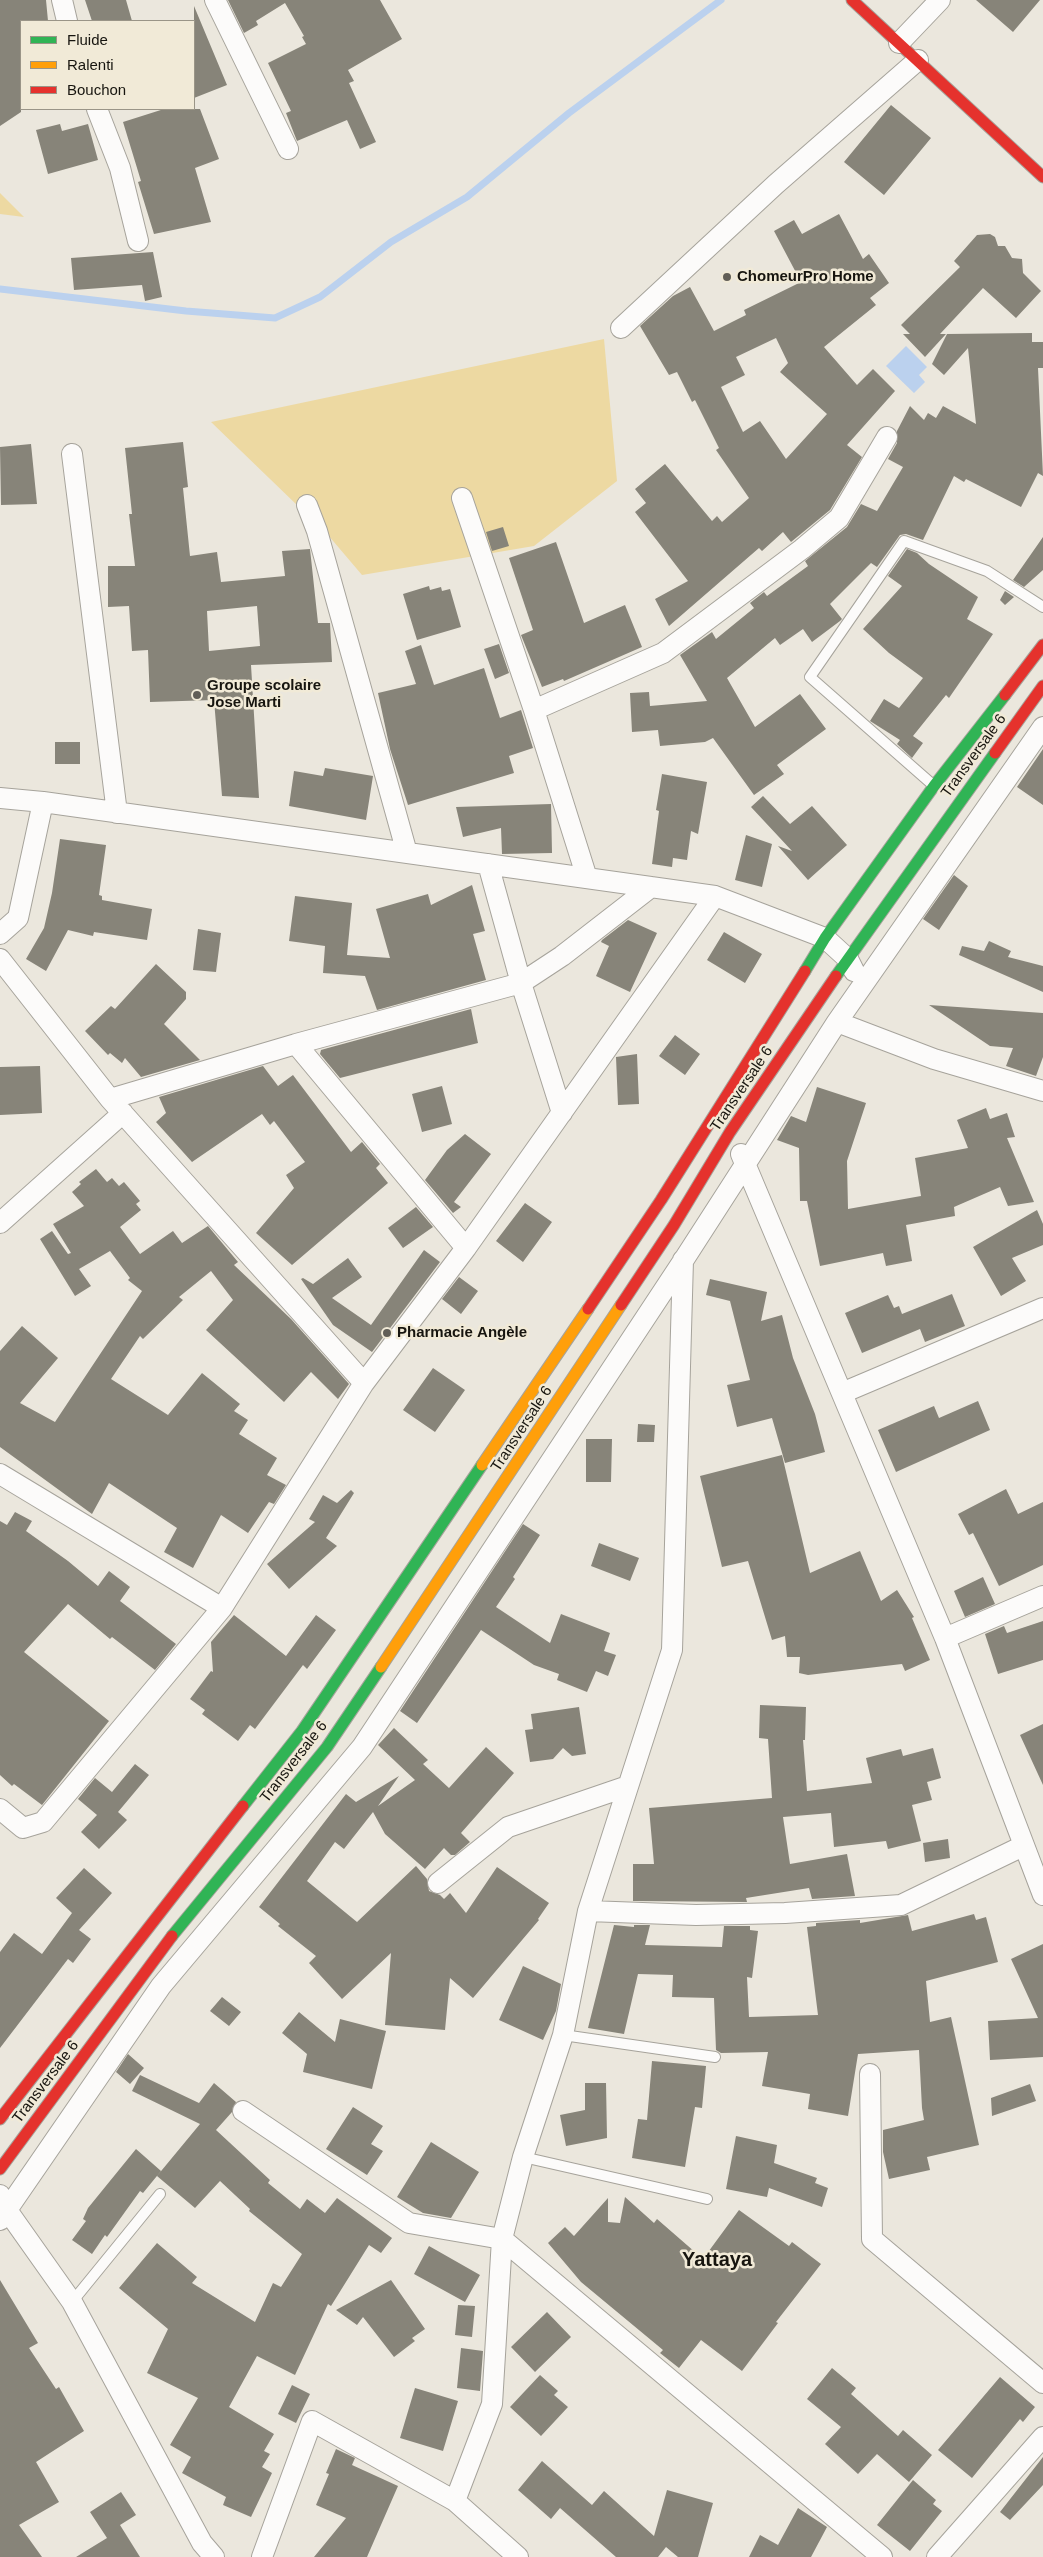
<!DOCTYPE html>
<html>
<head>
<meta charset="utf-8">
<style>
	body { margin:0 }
	#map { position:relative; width:1043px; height:2557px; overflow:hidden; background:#ebe7dd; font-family:Arial,sans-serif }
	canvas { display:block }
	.legend { position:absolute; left:20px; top:20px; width:175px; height:90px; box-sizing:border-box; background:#f1ead7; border:1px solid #9a9587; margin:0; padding:6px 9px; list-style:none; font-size:15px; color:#17150f }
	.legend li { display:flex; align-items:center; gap:10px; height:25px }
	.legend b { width:25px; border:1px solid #9a9587 }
</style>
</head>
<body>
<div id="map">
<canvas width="1043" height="2557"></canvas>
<ul class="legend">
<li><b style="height:6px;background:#30b455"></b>Fluide</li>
<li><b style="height:6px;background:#ff9f0a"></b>Ralenti</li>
<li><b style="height:6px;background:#e5322d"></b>Bouchon</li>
</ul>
</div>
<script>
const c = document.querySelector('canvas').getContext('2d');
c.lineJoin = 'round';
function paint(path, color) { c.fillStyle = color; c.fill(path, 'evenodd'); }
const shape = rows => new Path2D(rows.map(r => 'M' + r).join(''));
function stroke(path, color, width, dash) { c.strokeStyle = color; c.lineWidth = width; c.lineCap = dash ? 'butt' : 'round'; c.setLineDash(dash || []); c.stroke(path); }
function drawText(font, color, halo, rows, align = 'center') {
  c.font = font + ' Arial,sans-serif'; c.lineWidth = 5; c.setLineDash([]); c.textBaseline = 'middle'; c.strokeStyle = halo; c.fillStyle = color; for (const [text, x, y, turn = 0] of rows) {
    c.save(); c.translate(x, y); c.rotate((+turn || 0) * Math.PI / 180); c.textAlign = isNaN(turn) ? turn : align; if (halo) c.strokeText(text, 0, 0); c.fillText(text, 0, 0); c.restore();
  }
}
const green = shape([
	[0,193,24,217,0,214],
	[604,339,617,481,534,546,362,575,328,535,211,422]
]);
const water = shape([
	[906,346,927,367,919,375,925,382,914,393,886,366]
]);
const stream = shape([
	[0,289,186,311,275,318,320,297,391,242,467,197,569,113,721,0]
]);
const building = shape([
	[0,0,46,0,48,21,21,21,21,112,0,126],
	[85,0,126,0,132,21,92,21],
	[228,0,380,0,402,39,348,70,354,81,349,83,376,142,360,149,347,120,297,141,286,113,291,111,268,63,306,44,302,37,304,36,285,3,256,21,258,25,244,33],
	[976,0,1040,0,1013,32],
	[194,6,227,85,194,98],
	[891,105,931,138,884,195,844,162],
	[164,109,200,109,219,159,195,168,211,222,154,234,138,182,141,181,123,122],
	[60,124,62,131,88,124,98,160,48,174,36,130],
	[839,214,863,259,869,254,889,283,870,298,876,305,824,347,857,385,873,369,895,391,847,445,862,457,830,510,791,542,783,532,762,551,759,548,669,626,655,599,688,581,635,512,646,503,635,489,665,464,712,521,717,516,722,522,749,498,716,450,719,448,695,400,692,402,677,372,669,375,640,326,673,296,690,287,714,331,746,315,744,310,801,282,774,231,794,220,802,234],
	[776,338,788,363,780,372,827,414,786,459,760,421,743,432,721,387,745,375,736,357],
	[990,234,995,237,998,246,1005,246,1012,258,1022,259,1023,273,1041,291,1016,318,983,288,940,334,946,334,925,357,903,334,910,334,901,325,960,267,954,261,977,235],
	[153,252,162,297,145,301,142,285,74,290,71,258],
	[1032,333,1032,342,1043,342,1043,368,1038,368,1043,476,1038,473,1021,507,966,479,964,482,954,476,923,540,906,534,900,535,877,567,871,563,830,604,842,619,840,621,812,642,803,629,780,645,775,638,727,678,755,727,800,694,826,729,777,765,784,774,754,795,713,738,705,742,660,746,658,730,632,732,630,693,649,692,650,706,707,701,680,655,712,632,716,639,754,608,750,603,764,592,767,596,808,566,805,561,847,527,861,504,877,511,903,467,888,459,897,443,897,431,910,406,924,420,928,413,936,418,943,406,976,424,968,348,944,375,932,364,947,334],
	[183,442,188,487,183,488,190,556,217,552,221,582,285,576,282,551,310,549,318,623,330,623,332,662,251,665,259,798,222,796,214,700,150,702,148,650,132,651,129,606,108,607,108,566,135,566,129,514,132,514,125,448],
	[257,606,260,646,209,651,207,611],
	[31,444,37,504,1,505,0,447],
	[503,527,509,546,492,551,486,532],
	[1043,537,1043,570,1024,587,1013,580],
	[556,542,584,623,625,605,642,647,564,681,563,679,542,687,521,635,533,630,509,558],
	[907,549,917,553,929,564,978,597,967,619,993,634,949,698,946,695,913,736,923,743,912,758,897,744,900,740,870,721,884,699,899,708,923,678,889,653,863,629,902,586,888,576],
	[429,586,430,590,441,587,442,591,450,589,461,627,417,640,403,594],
	[1005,591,1014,597,1005,605,1000,600],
	[499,644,509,673,495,679,484,649],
	[421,645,434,685,484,668,500,718,521,710,533,748,509,756,514,773,408,805,390,749,378,693,416,684,405,651],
	[55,742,80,742,80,764,55,764],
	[1043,749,1043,805,1017,787],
	[325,768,373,776,366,820,289,806,294,771,323,776],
	[662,774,707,782,698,834,691,831,687,860,673,858,672,867,652,864,659,811,656,810],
	[763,796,790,824,812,806,847,845,808,880,778,846,792,851,751,807],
	[551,804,552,853,502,854,501,828,463,837,456,807],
	[746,835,772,844,762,887,735,880],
	[60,839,106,845,99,895,102,896,102,900,152,909,147,940,94,932,93,936,68,930,46,971,26,959,44,928,52,893],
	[954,875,968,886,939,930,923,919],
	[472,885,485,931,473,934,486,980,377,1010,365,976,323,973,325,946,289,941,295,896,352,903,347,955,390,958,376,909,428,894,431,905],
	[628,920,657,933,630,992,596,976,609,946,601,942,602,940],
	[198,929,221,933,216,972,193,970],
	[724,932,762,954,745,983,707,960],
	[989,941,1011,951,1008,957,1043,966,1043,992,959,955,962,946,984,951],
	[156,964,186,992,186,999,164,1024,200,1060,141,1077,125,1058,122,1063,110,1053,108,1055,85,1031,111,1006,115,1009],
	[929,1005,1043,1013,1043,1057,1036,1076,1006,1066,1013,1048,990,1046],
	[471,1009,478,1043,340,1078,320,1054,321,1050,328,1048],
	[675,1035,700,1054,685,1075,659,1056],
	[637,1054,639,1104,618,1105,616,1057],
	[40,1066,42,1113,0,1115,0,1067],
	[263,1066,278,1086,293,1075,351,1152,362,1142,380,1164,376,1168,388,1183,292,1265,256,1233,294,1188,286,1175,305,1162,274,1121,270,1125,262,1114,192,1162,156,1122,166,1113,159,1097],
	[442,1086,452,1124,422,1132,412,1094],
	[817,1087,866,1103,847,1161,848,1209,921,1196,915,1158,968,1148,957,1120,986,1108,990,1119,1007,1113,1015,1137,1007,1138,1034,1202,1008,1206,1000,1187,954,1207,955,1216,906,1225,912,1261,886,1266,883,1253,820,1266,807,1201,800,1201,799,1148,777,1140,791,1116,806,1122],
	[465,1134,491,1154,454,1202,461,1207,453,1213,425,1180,447,1150],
	[96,1169,107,1182,112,1178,119,1186,124,1182,140,1201,136,1204,141,1210,120,1227,140,1254,173,1231,182,1243,208,1226,238,1262,234,1265,291,1319,349,1384,338,1399,311,1372,284,1402,206,1330,233,1300,211,1271,179,1297,183,1300,143,1339,140,1336,111,1379,168,1415,202,1373,240,1404,234,1411,248,1420,239,1434,277,1458,267,1475,286,1485,274,1504,269,1502,248,1533,221,1515,193,1568,164,1552,177,1528,109,1483,92,1514,0,1447,0,1351,22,1326,58,1358,20,1403,55,1422,142,1291,128,1280,130,1278,110,1251,79,1269,91,1286,75,1296,40,1239,52,1231,68,1254,71,1253,53,1224,84,1206,72,1192,81,1184,79,1182],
	[525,1203,552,1222,523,1262,496,1241],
	[416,1207,433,1227,403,1248,388,1228],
	[1037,1210,1043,1224,1043,1245,1012,1258,1026,1281,1001,1296,973,1247],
	[424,1250,440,1262,372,1352,333,1325,301,1279,303,1278,313,1284,348,1258,362,1277,332,1298,371,1325],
	[459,1277,478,1291,461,1314,442,1299],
	[710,1279,767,1292,761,1321,782,1315,793,1358,815,1414,825,1452,785,1463,772,1418,737,1427,727,1385,750,1380,730,1301,706,1295],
	[952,1294,965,1326,925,1342,920,1329,862,1353,845,1313,888,1295,894,1308,899,1306,902,1314],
	[433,1368,465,1390,435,1432,403,1410],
	[978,1401,990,1430,896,1472,878,1430,934,1406,939,1418],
	[638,1424,655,1425,654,1442,637,1442],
	[586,1439,612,1439,611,1482,586,1482],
	[782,1455,810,1573,860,1551,881,1601,897,1590,914,1617,912,1618,930,1660,905,1671,902,1664,808,1675,799,1673,800,1657,787,1657,785,1636,772,1640,748,1561,722,1567,700,1476],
	[1006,1489,1018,1514,1043,1502,1043,1565,999,1586,973,1533,969,1535,958,1514],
	[351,1490,354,1493,326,1538,337,1546,289,1589,267,1564,315,1522,309,1519,323,1495,337,1503],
	[15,1512,32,1521,26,1531,68,1561,98,1586,109,1571,130,1587,120,1601,176,1644,155,1670,112,1637,110,1639,68,1604,24,1652,109,1721,42,1805,14,1784,12,1786,0,1775,0,1521,7,1525],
	[523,1524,540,1535,513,1577,515,1579,496,1607,550,1643,561,1614,610,1633,604,1651,616,1655,608,1676,596,1671,587,1692,557,1680,559,1674,534,1665,481,1630,417,1723,400,1711],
	[599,1543,639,1558,630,1581,591,1566],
	[983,1577,995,1604,965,1617,954,1591],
	[234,1615,286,1656,316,1615,336,1630,307,1669,303,1665,255,1729,250,1725,238,1741,202,1714,205,1710,190,1699,211,1671,213,1672,211,1642],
	[1043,1621,1043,1660,998,1674,985,1634,1004,1626,1007,1633],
	[760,1705,806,1707,805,1740,803,1740,807,1791,872,1783,866,1758,901,1749,903,1756,933,1748,941,1778,927,1782,932,1800,912,1805,921,1841,888,1849,886,1841,834,1847,831,1813,783,1817,790,1864,847,1854,855,1896,812,1899,809,1888,746,1898,747,1902,633,1901,633,1864,654,1864,649,1808,772,1798,768,1739,759,1738],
	[579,1707,586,1754,572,1756,563,1748,553,1759,530,1762,525,1730,533,1729,531,1714],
	[1043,1724,1043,1785,1020,1735],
	[394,1728,428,1760,423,1764,449,1788,486,1747,514,1773,461,1833,470,1842,455,1855,451,1855,444,1848,425,1869,385,1834,373,1812,344,1849,335,1842,307,1881,357,1922,416,1866,427,1879,429,1891,440,1895,444,1899,450,1893,466,1913,497,1867,549,1903,538,1919,539,1920,473,1998,450,1978,445,2030,385,2025,391,1953,342,1999,309,1963,316,1956,278,1926,280,1924,259,1907,346,1794,356,1802,399,1776,378,1806,415,1780,378,1745],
	[135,1764,149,1775,118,1812,127,1820,99,1849,81,1832,97,1815,78,1799,95,1778,112,1792],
	[948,1839,950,1858,925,1862,923,1843],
	[84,1868,112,1893,79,1930,91,1939,73,1963,68,1959,0,2048,0,1952,14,1933,42,1954,72,1913,56,1898],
	[974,1914,976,1920,986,1917,998,1962,926,1981,930,2022,951,2017,979,2145,927,2157,930,2170,889,2179,883,2152,883,2130,924,2120,922,2108,919,2050,858,2054,848,2116,808,2109,810,2094,762,2086,768,2052,721,2053,716,2050,714,1998,672,1997,673,1975,638,1974,624,2034,588,2028,614,1925,634,1927,634,1925,650,1925,645,1945,722,1947,724,1926,750,1926,750,1930,758,1931,752,1978,747,1977,749,2017,818,2015,807,1927,816,1926,816,1923,860,1920,860,1923,908,1915,912,1931],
	[1043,1944,1043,2057,990,2060,988,2021,1038,2018,1011,1959],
	[523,1966,561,1984,556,2011,543,2040,499,2020],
	[222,1997,241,2012,229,2026,210,2011],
	[299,2012,335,2042,340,2019,386,2031,372,2089,303,2072,307,2054,282,2033],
	[128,2054,144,2068,130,2084,116,2072],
	[652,2061,706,2066,702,2108,695,2107,685,2167,632,2158,638,2119,647,2120],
	[140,2075,199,2103,214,2083,236,2102,232,2112,216,2130,270,2180,268,2183,300,2209,307,2199,325,2213,337,2198,392,2238,381,2253,369,2245,331,2306,328,2304,295,2375,257,2356,229,2407,274,2434,264,2451,270,2454,262,2467,272,2473,251,2517,223,2505,226,2497,182,2473,191,2457,170,2445,198,2398,147,2373,168,2329,119,2288,157,2243,197,2277,192,2283,255,2322,273,2283,281,2287,302,2254,249,2211,250,2209,220,2181,195,2208,157,2176,200,2124,132,2091],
	[585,2083,606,2083,607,2138,566,2146,560,2115,585,2110],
	[1030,2084,1036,2101,992,2116,991,2098],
	[353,2107,383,2126,371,2144,383,2151,367,2175,326,2149],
	[736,2136,777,2145,774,2163,817,2178,815,2183,828,2188,822,2207,769,2188,767,2197,726,2189],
	[431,2142,479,2172,451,2218,423,2213,397,2197],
	[136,2149,161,2171,143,2193,140,2191,107,2237,105,2235,92,2254,72,2240,86,2221,83,2219,88,2208],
	[625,2197,654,2223,657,2219,703,2259,739,2210,789,2246,792,2242,821,2264,776,2322,778,2323,742,2371,701,2340,679,2368,660,2353,663,2350,657,2345,581,2282,548,2243,565,2227,574,2236,608,2198,608,2222,620,2223],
	[429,2246,480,2275,465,2302,414,2274],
	[0,2280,38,2343,29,2348,56,2389,59,2387,84,2431,36,2462,59,2502,19,2525,42,2557,0,2557],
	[391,2280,425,2329,412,2338,415,2341,394,2357,363,2317,357,2325,336,2310],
	[458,2305,475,2306,472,2337,455,2335],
	[547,2312,571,2337,535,2372,511,2347],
	[461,2348,483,2351,480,2391,457,2388],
	[832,2368,856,2388,851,2394,898,2436,903,2430,932,2455,909,2482,877,2454,858,2474,825,2444,841,2427,807,2399],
	[540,2375,558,2391,554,2395,568,2407,541,2436,510,2407],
	[1000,2377,1035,2407,1023,2422,1020,2419,972,2478,938,2450],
	[292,2385,310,2394,296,2423,278,2414],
	[415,2388,458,2401,443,2451,400,2438],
	[336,2449,355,2458,352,2465,398,2486,367,2557,314,2557,346,2518,316,2505,329,2474,326,2473],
	[1043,2457,1043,2485,1010,2520,1000,2512],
	[542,2461,592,2505,604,2491,654,2536,667,2490,713,2503,698,2557,678,2557,666,2547,658,2557,616,2557,560,2508,551,2519,518,2490],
	[913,2480,936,2500,933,2504,942,2511,910,2551,877,2525],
	[121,2492,136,2515,120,2525,140,2557,76,2557,107,2538,90,2512],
	[798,2508,827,2527,811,2557,749,2557,760,2535,778,2545]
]);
const lane = shape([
	[933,785,810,677,904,541,987,571,1043,607],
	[563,2035,715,2057],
	[523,2157,707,2199],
	[72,2302,160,2194]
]);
const street = shape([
	[62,0,67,21],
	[215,0,288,149],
	[899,43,940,0],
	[97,109,120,168,138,241],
	[621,328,776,184,918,60],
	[72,454,117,813],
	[462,498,534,710,587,878],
	[307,505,317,531,407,853],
	[534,710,663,653,802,549,839,518,887,437],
	[0,798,43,802,715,896,825,938,848,959,854,971],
	[488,864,521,983,562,1113],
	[0,934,18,918,43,802],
	[0,959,110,1099,364,1383],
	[837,1022,934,1059,1043,1091],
	[296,1044,466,1248],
	[110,1099,296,1044,521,983,562,956,651,887],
	[741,1154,945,1638,1043,1895],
	[0,1223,123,1113],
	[842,1393,1043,1308],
	[0,1474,222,1608],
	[945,1638,1043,1596],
	[0,1809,23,1828,43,1822,222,1608,364,1383,466,1248,715,896],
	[438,1883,508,1827,628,1786],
	[588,1911,696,1915,785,1913,901,1905,1023,1846],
	[870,2074,872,2239,1043,2383],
	[243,2111,409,2223,502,2239,882,2557],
	[0,2195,7,2210,72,2302,202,2543,214,2557],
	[0,2220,161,1986,362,1747,683,1261,837,1022,1043,727],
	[455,2501,492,2404,502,2239,523,2157,563,2035,588,1911,672,1650,683,1260],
	[262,2557,312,2421,455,2501,518,2557],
	[937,2557,1043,2437]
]);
const fast = shape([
	[805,971,825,938,934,786,1005,695],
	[836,976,995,753],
	[243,1806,302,1731,482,1465],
	[172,1936,327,1747,381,1667]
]);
const slow = shape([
	[482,1465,588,1309],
	[381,1667,621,1305]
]);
const jam = shape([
	[852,0,1043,177],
	[1005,695,1043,645],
	[995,753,1043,686],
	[621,1305,674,1225,730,1132,836,976],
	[588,1309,661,1200,805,971],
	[0,2119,243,1806],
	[0,2169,172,1936]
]);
const markers = [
	[727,277,5,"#615e57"],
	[197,695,5,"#615e57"],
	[387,1333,5,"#615e57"]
];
const poiNames = [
	["ChomeurPro Home",737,277],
	["Groupe scolaire",207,686],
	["Jose Marti",207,703],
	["Pharmacie Angèle",397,1333]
];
const streetNames = [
	["Transversale 6",974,756,-54],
	["Transversale 6",742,1089,-56],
	["Transversale 6",522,1429,-57],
	["Transversale 6",294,1762,-52],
	["Transversale 6",46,2082,-53]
];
const districtNames = [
	["Yattaya",717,2260]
];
paint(green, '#edd9a2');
paint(water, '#bbd1ee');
stroke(stream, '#bbd1ee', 7);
paint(building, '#878479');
stroke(lane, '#a6a39b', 12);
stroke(street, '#a6a39b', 22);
stroke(fast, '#a6a39b', 13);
stroke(slow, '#a6a39b', 13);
stroke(jam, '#a6a39b', 13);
stroke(lane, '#fcfbfa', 10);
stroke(street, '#fcfbfa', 20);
stroke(fast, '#30b455', 11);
stroke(slow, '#ff9f0a', 11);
stroke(jam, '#e5322d', 11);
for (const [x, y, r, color] of markers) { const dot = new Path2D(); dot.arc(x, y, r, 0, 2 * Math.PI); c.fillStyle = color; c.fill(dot); stroke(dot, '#f1ead7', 2); }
drawText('bold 15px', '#17150f', '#f1ead7', poiNames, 'left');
drawText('15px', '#17150f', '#f1ead7', streetNames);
drawText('bold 20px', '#17150f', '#f1ead7', districtNames);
</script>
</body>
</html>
